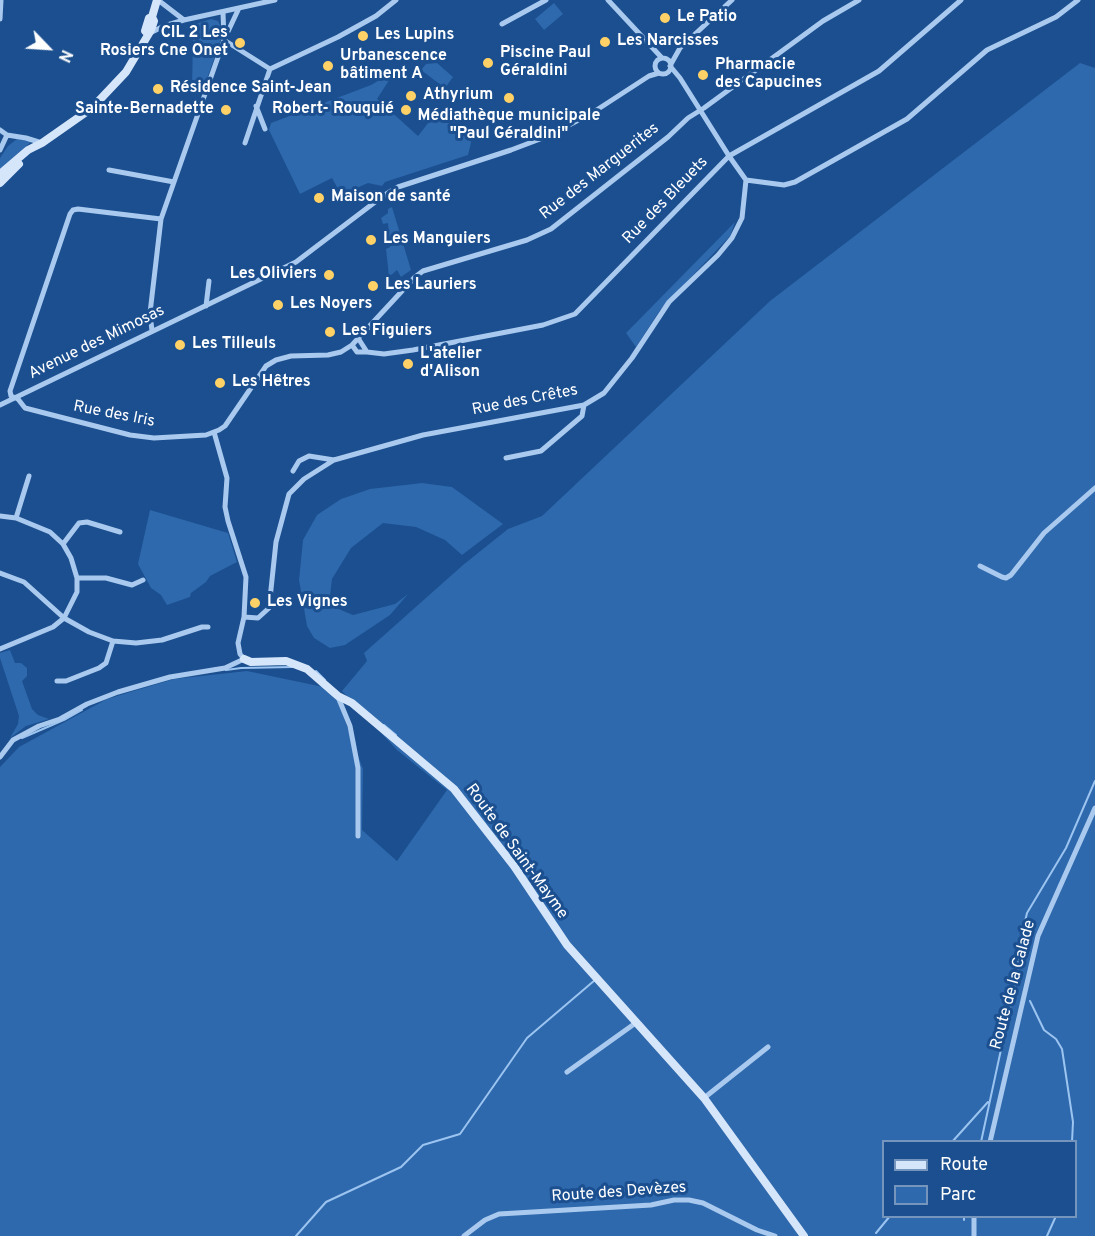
<!DOCTYPE html>
<html>
<head>
<meta charset="utf-8">
<style>
  body { margin:0 }
  #map { position:relative; width:1095px; height:1236px; overflow:hidden; background:#1b4f8f; font-family:Overpass,sans-serif }
  canvas { display:block }
  .legend { position:absolute; left:882px; top:1140px; width:195px; height:78px; box-sizing:border-box; background:#1b4f8f; border:2px solid #7695bc; margin:0; padding:8px 10px; list-style:none; font-size:18px; color:#fff }
  .legend li { display:flex; align-items:center; gap:12px; height:30px }
  .legend b { width:30px; border:2px solid #7695bc }
  .north { position:absolute; left:18px; top:18px; width:60px; height:60px; -webkit-text-stroke:4px #1b4f8f; paint-order:stroke; rotate:115deg; font-size:16px; font-weight:700; line-height:24px; text-align:center; color:#fff }
  .north::after { content:''; display:block; margin:auto; width:21px; height:27px; background:#fff; clip-path:polygon(50% 0,100% 100%,50% 72%,0 100%) }
</style>
</head>
<body>
<div id="map">
<canvas width="1095" height="1236"></canvas>
<ul class="legend">
<li><b style="height:8px;background:#d6e6fa"></b>Route</li>
<li><b style="height:16px;background:#2e69ad"></b>Parc</li>
</ul>
<div class="north">N</div>
</div>
<script>
const g = document.querySelector('canvas').getContext('2d');
g.lineJoin = 'round';
function fillPath(path, color) { g.fillStyle = color; g.fill(path, 'evenodd'); }
const toPath = rows => new Path2D(rows.map(r => 'M' + r).join(''));
function strokePath(path, color, width, dash) { g.strokeStyle = color; g.lineWidth = width; g.lineCap = dash ? 'butt' : 'round'; g.setLineDash(dash || []); g.stroke(path); }
function write(font, color, halo, rows, align = 'center') {
  g.font = font + ' Overpass,sans-serif'; g.lineWidth = 6; g.setLineDash([]); g.textBaseline = 'middle'; g.strokeStyle = halo; g.fillStyle = color; for (const [text, x, y, turn = 0] of rows) {
    g.save(); g.translate(x, y); g.rotate((+turn || 0) * Math.PI / 180); g.textAlign = isNaN(turn) ? turn : align; if (halo) g.strokeText(text, 0, 0); g.fillText(text, 0, 0); g.restore();
  }
}
const green = toPath([
  [554,3,563,14,544,30,535,19],
  [211,19,218,21,221,27,221,39,202,93,192,90,193,36,186,27],
  [437,63,453,77,445,88,421,70,426,64],
  [1080,63,1095,68,1095,1236,0,1236,0,767,19,747,107,699,174,679,247,671,333,689,363,769,362,830,397,861,447,790,397,750,342,691,367,661,364,653,463,565,508,529,542,516,770,301],
  [884,1142,1076,1142,1076,1216,884,1216],
  [395,71,377,99,418,136,439,109,465,129,470,136,471,143,468,155,385,182,382,186,368,183,350,191,337,187,332,178,300,194,269,130,271,123,371,85],
  [17,139,32,141,0,169,0,158,8,146],
  [392,207,411,270,401,277,397,270,389,277,386,249,390,247,388,223,383,224,381,218,388,213,388,209],
  [735,222,730,236,660,310,636,347,626,333],
  [422,483,452,487,503,524,462,555,445,540,416,527,383,523,351,548,332,579,329,605,353,615,395,604,408,594,390,615,345,645,330,648,314,638,307,626,299,580,303,540,317,515,341,499,370,489],
  [150,510,228,533,237,562,210,576,206,582,191,593,190,597,167,605,161,595,151,588,138,564],
  [10,650,15,663,21,663,27,668,27,676,22,681,32,709,38,715,49,719,26,726,10,738,18,724,19,716,0,658,0,653]
]);
const stream = toPath([
  [226,670,241,668,292,667],
  [316,671,325,680],
  [384,725,396,735],
  [22,738,66,719,82,710],
  [1020,977,1018,971,1019,947,1027,913,1066,848,1095,781],
  [1030,1001,1044,1030,1056,1039,1062,1049,1073,1122,1072,1142],
  [952,1142,988,1102],
  [981,1142,1018,971],
  [964,1220,964,1216],
  [876,1233,890,1216],
  [296,1236,326,1202,401,1167,423,1145,460,1134,527,1038,595,980],
  [1047,1236,1056,1216]
]);
const street = toPath([
  [158,0,184,20],
  [608,0,662,58],
  [223,13,224,38],
  [0,19,1,0],
  [502,24,546,0],
  [150,33,164,26,184,20,275,0],
  [224,40,270,69],
  '655 66a8 8 0 1 1 16 0a8 8 0 1 1-16 0Z',
  [671,64,680,48,732,0],
  [670,66,680,78,729,156,746,180],
  [270,69,338,37,376,16,396,0],
  [256,106,265,129],
  [0,130,7,135,0,150],
  [7,135,26,138,42,143],
  [245,143,270,69],
  [109,170,174,182],
  [746,180,784,185,795,182,907,119,987,50,1056,17,1078,0],
  [161,219,78,209,73,210,70,214,10,391,11,396,18,399,25,408,130,435,154,438,206,435,219,430,225,426,266,366,276,360,291,356,328,355,341,352,352,345,415,277,423,271,527,240,551,229,668,137,688,118,704,108,823,21,859,0],
  [206,306,209,281],
  [152,331,150,313,161,219,224,40,239,8],
  [352,345,357,352,367,352,358,338],
  [367,352,384,354,413,350,543,325,575,314,729,156,879,71,961,0],
  [0,405,296,262,383,196,398,187,511,150,548,136,592,113,649,76,659,73],
  [506,458,541,451,582,416,584,405],
  [293,471,299,461,309,456,334,460,423,435,584,405,604,393,632,358,669,302,718,255,732,238,742,218,746,180],
  [0,516,16,518,50,532,63,544,71,558,77,578,77,592,64,618,53,627,0,649],
  [16,518,29,476],
  [63,544,79,523,87,522,120,532],
  [980,566,1002,577,1006,578,1011,575,1044,533,1095,488],
  [0,573,24,582,64,618,89,632,113,641,136,643,162,640,202,627,208,627],
  [77,578,106,578,132,585,143,580],
  [244,617,258,618,269,608,276,542,289,494,304,479,334,460],
  [57,681,66,681,99,668,106,663,113,641],
  [338,697,350,726,358,768,358,836],
  [0,757,13,740,39,726,60,719,87,704,118,692,170,677,225,668,244,659,240,654,238,643,244,617,246,577,228,521,225,507,227,478,214,432],
  [567,1072,637,1022],
  [704,1098,768,1047],
  [990,1142,1038,936,1095,808],
  [464,1236,485,1220,499,1214,651,1205,674,1200,689,1200,703,1203,757,1230,775,1236],
  [974,1236,974,1216]
]);
const secondary = toPath([
  [148,34,145,31,149,18,152,17],
  [0,174,28,150,42,143,92,108,126,72,151,30,154,21,152,17,157,0],
  [0,183,19,164],
  [244,659,251,662,286,661,307,669,338,696,352,703,454,789,514,866,567,945,704,1098,804,1236]
]);
const markers = [
  [665,18,6,"#ffd166"],
  [363,36,6,"#ffd166"],
  [605,42,6,"#ffd166"],
  [240,43,6,"#ffd166"],
  [488,63,6,"#ffd166"],
  [328,66,6,"#ffd166"],
  [703,75,6,"#ffd166"],
  [158,89,6,"#ffd166"],
  [411,96,6,"#ffd166"],
  [509,98,6,"#ffd166"],
  [226,110,6,"#ffd166"],
  [406,110,6,"#ffd166"],
  [319,198,6,"#ffd166"],
  [371,240,6,"#ffd166"],
  [329,275,6,"#ffd166"],
  [373,286,6,"#ffd166"],
  [278,305,6,"#ffd166"],
  [330,332,6,"#ffd166"],
  [180,345,6,"#ffd166"],
  [408,364,6,"#ffd166"],
  [220,383,6,"#ffd166"],
  [255,603,6,"#ffd166"]
];
const poiNames = [
  ["Le Patio",677,18],
  ["CIL 2 Les",228,34,"right"],
  ["Rosiers Cne Onet",228,52,"right"],
  ["Les Lupins",375,36],
  ["Les Narcisses",617,42],
  ["Piscine Paul",500,54],
  ["Géraldini",500,72],
  ["Urbanescence",340,57],
  ["bâtiment A",340,75],
  ["Pharmacie",715,66],
  ["des Capucines",715,84],
  ["Résidence Saint-Jean",170,89],
  ["Athyrium",423,96],
  ["Sainte-Bernadette",214,110,"right"],
  ["Robert- Rouquié",394,110,"right"],
  ["Médiathèque municipale",509,117,"center"],
  ["\"Paul Géraldini\"",509,135,"center"],
  ["Maison de santé",331,198],
  ["Les Manguiers",383,240],
  ["Les Oliviers",317,275,"right"],
  ["Les Lauriers",385,286],
  ["Les Noyers",290,305],
  ["Les Figuiers",342,332],
  ["Les Tilleuls",192,345],
  ["L'atelier",420,355],
  ["d'Alison",420,373],
  ["Les Hêtres",232,383],
  ["Les Vignes",267,603]
];
const streetNames = [
  ["Rue des Marguerites",600,172,-38],
  ["Rue des Bleuets",666,201,-46],
  ["Avenue des Mimosas",97,343,-26],
  ["Rue des Crêtes",525,401,-11],
  ["Rue des Iris",114,415,11],
  ["Route de Saint-Mayme",516,852,54],
  ["Route de la Calade",1014,985,-75],
  ["Route des Devèzes",619,1193,-4]
];
fillPath(green, '#2e69ad');
strokePath(stream, '#9cc4f0', 2);
strokePath(street, '#a9c9ee', 5);
strokePath(secondary, '#d6e6fa', 8);
for (const [x, y, r, color] of markers) { const dot = new Path2D(); dot.arc(x, y, r, 0, 2 * Math.PI); g.fillStyle = color; g.fill(dot); strokePath(dot, '#1b4f8f', 2); }
write('bold 16px', '#fff', '#1b4f8f', poiNames, 'left');
write('16px', '#fff', '#1b4f8f', streetNames);
</script>
</body>
</html>
